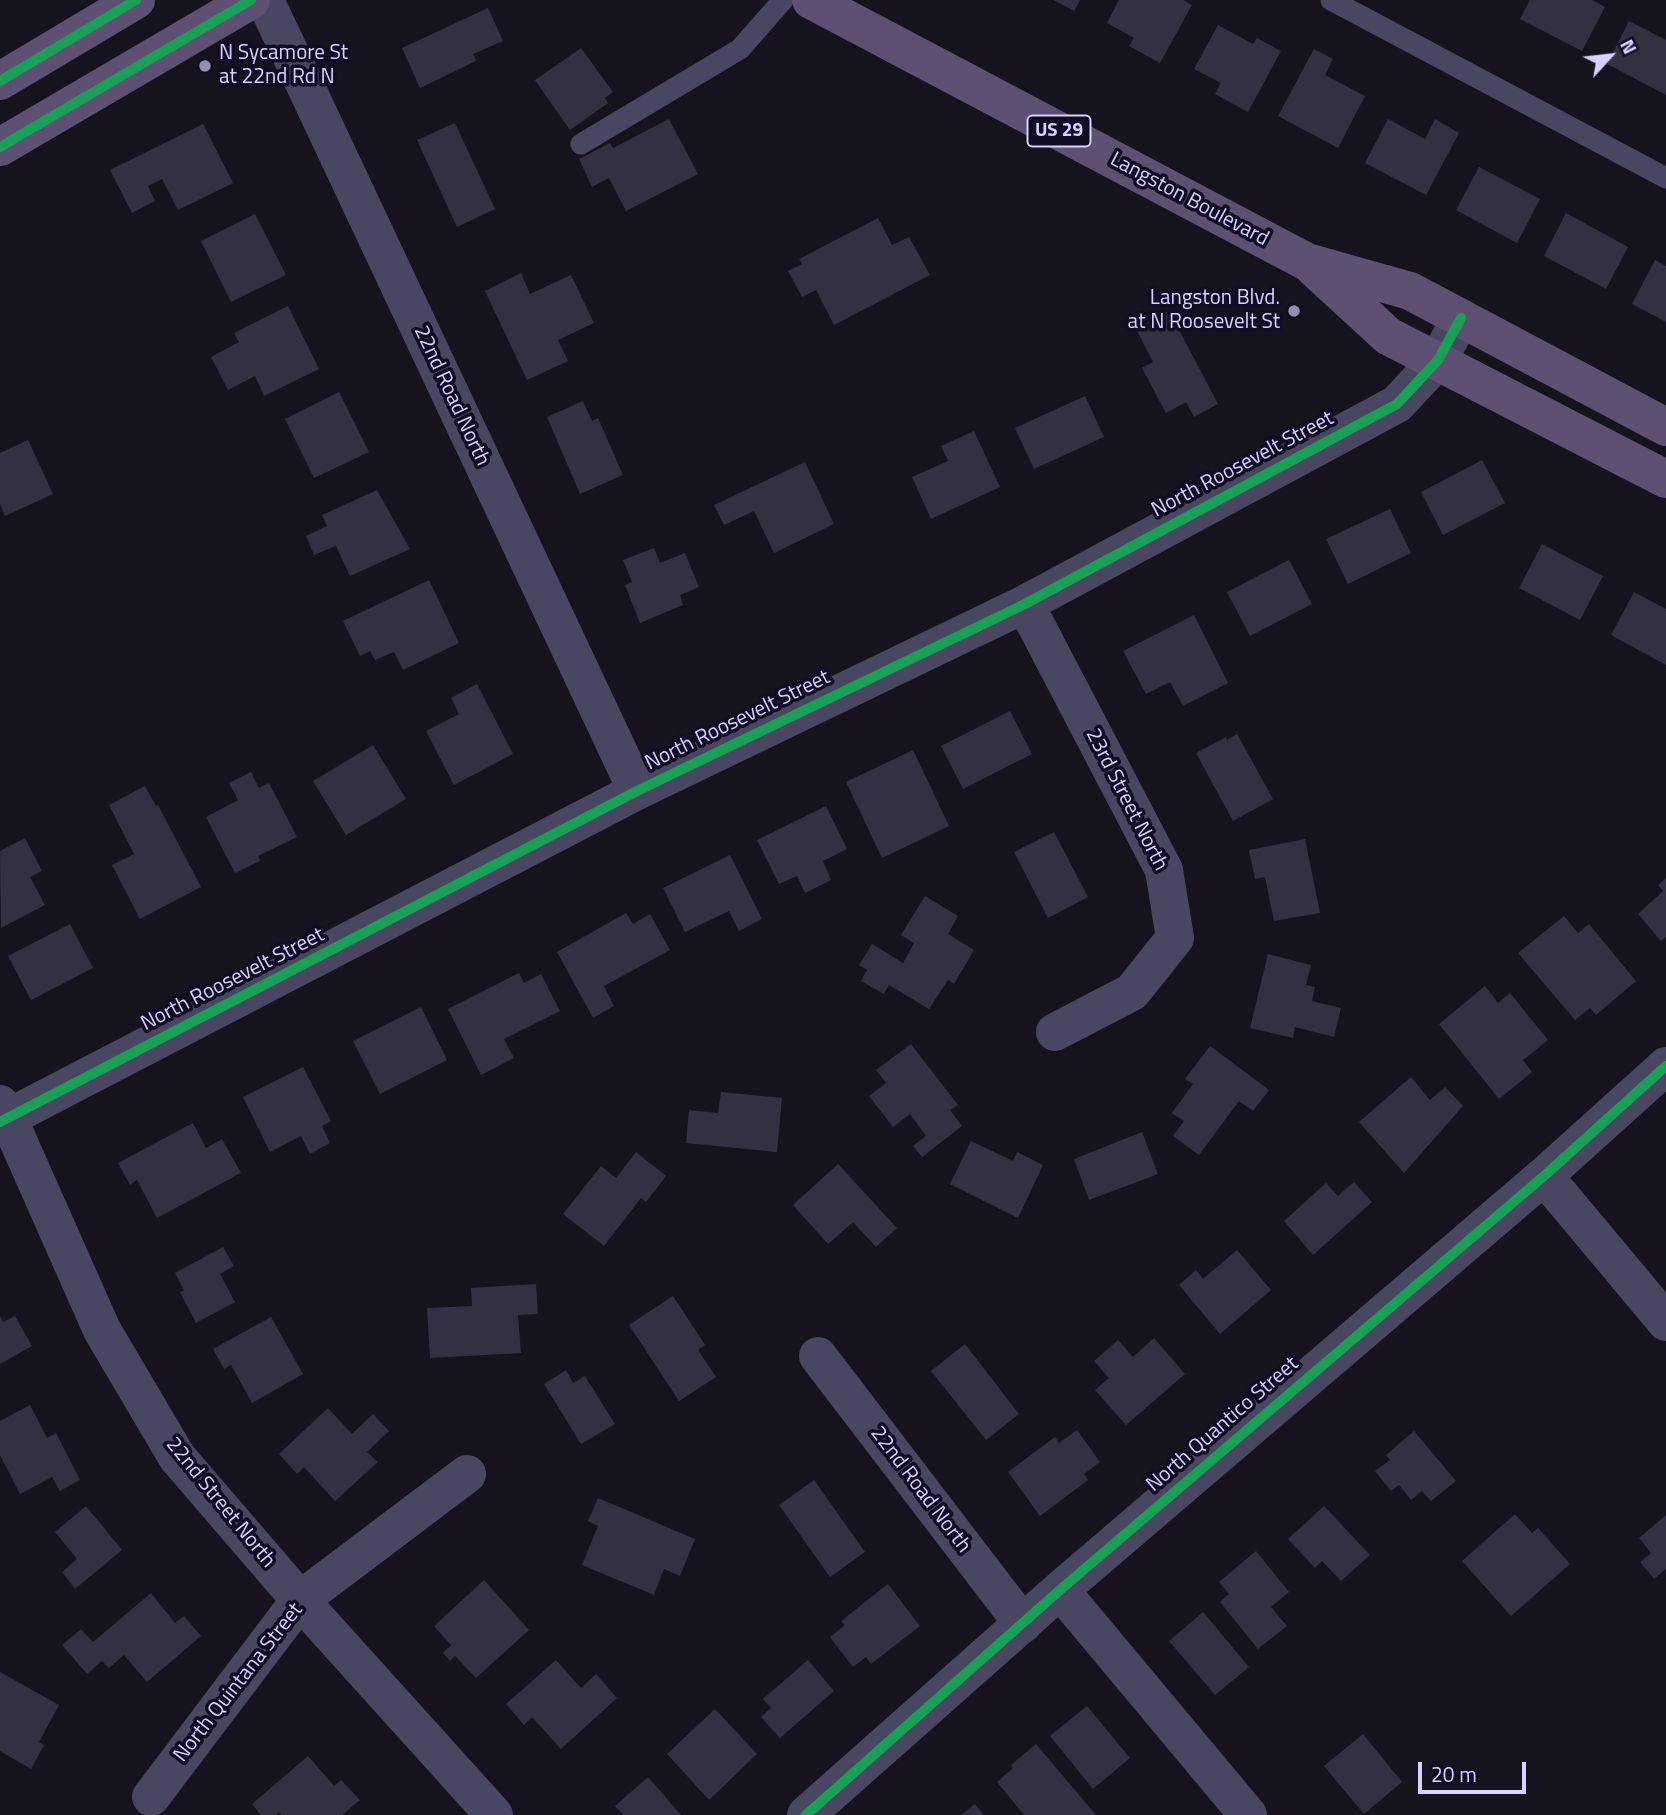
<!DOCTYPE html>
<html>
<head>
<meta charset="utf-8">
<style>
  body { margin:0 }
  #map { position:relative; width:1666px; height:1815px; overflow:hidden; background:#16131f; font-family:"Titillium Web",sans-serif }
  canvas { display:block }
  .north { position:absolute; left:1575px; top:21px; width:70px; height:70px; -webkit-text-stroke:5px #120d25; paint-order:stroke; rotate:63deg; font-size:19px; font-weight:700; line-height:28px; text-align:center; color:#d9d1ff }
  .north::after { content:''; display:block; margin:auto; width:24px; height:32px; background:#d9d1ff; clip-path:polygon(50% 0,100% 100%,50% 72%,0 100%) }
  .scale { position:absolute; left:1418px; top:1762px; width:108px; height:32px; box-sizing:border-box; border:4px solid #d9d1ff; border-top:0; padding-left:9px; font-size:21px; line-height:24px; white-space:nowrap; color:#d9d1ff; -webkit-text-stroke:5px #120d25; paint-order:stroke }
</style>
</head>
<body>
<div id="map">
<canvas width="1666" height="1815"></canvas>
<div class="north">N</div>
<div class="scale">20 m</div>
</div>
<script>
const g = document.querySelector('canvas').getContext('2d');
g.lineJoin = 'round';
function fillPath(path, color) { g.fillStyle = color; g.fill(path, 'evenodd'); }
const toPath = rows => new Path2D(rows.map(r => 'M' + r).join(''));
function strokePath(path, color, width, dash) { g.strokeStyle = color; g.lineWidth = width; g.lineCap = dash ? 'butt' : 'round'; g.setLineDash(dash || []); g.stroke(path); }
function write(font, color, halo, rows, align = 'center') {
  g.font = font + ' "Titillium Web",sans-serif'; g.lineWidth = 7; g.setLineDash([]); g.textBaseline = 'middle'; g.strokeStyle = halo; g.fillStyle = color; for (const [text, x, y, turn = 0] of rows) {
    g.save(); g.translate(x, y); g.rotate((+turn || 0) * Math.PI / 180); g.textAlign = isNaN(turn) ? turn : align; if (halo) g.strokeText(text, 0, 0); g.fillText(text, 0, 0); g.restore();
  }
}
const building = toPath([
  [1054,0,1080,0,1074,11],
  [1119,0,1183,0,1192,5,1160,63,1129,46,1134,38,1107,23],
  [1530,0,1592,0,1605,7,1582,51,1520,19],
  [488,8,503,41,473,54,476,61,420,88,402,48],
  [1629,21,1666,40,1666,95,1607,64],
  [1218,25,1253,44,1257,38,1281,51,1248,112,1215,94,1221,83,1194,69],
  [581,48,613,92,605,98,608,103,570,130,535,80],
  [1314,49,1333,59,1325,75,1365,96,1338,148,1278,116],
  [669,119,698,174,626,211,609,178,592,187,579,159,610,143,613,148],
  [1388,119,1425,139,1435,119,1459,133,1426,195,1365,163],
  [455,123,495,209,457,227,417,140],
  [203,124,233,183,178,210,162,179,148,186,155,201,132,213,110,170],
  [1479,167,1540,199,1517,243,1456,210],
  [1566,213,1628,247,1606,289,1544,256],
  [255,214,286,275,231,302,201,241],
  [878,218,892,245,909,237,930,275,834,325,816,290,802,297,788,271,802,264,799,259],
  [1655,260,1666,266,1666,322,1632,304],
  [521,273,530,294,571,275,594,323,558,340,568,361,527,380,485,291],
  [288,306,319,369,264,396,255,376,228,390,211,357,239,342,234,333],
  [1169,311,1218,404,1194,417,1186,402,1166,413,1142,368,1153,362,1136,329],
  [339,392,369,452,314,478,285,419],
  [1085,396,1104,437,1034,469,1015,428],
  [583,401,592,421,598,418,623,475,580,494,547,417],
  [974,431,1000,487,931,519,912,477,948,461,941,446],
  [28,440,53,494,5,516,0,504,0,453],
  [1482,460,1505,503,1443,535,1421,492],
  [805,462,834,524,774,553,754,511,724,525,714,505],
  [377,490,410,549,350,576,336,546,314,555,306,536,327,526,322,515],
  [1390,509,1411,553,1348,584,1326,539],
  [1542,544,1603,576,1580,620,1519,588],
  [654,548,660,563,685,553,699,587,680,595,683,605,640,623,625,585,632,582,623,560],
  [1289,560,1312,604,1250,636,1227,592],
  [429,580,459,643,403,670,394,652,375,660,370,651,360,656,343,621],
  [1634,592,1666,609,1666,665,1611,635],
  [1194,615,1228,683,1183,706,1170,682,1146,694,1123,651],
  [477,684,513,754,454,785,426,731,459,714,451,698],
  [1010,711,1032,754,963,789,941,746],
  [1237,734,1273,799,1233,821,1196,753,1226,737,1227,740],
  [373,745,406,799,346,835,313,781],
  [913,750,949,826,882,858,846,782],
  [251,772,259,788,269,783,297,837,258,856,260,861,235,873,206,817,238,800,229,783],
  [145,786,156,806,158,805,201,887,140,919,112,865,134,854,109,805],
  [826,806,847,849,823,861,831,880,805,893,797,876,779,884,757,840],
  [1054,832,1088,897,1048,918,1014,852],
  [25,838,42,871,30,877,45,905,1,928,0,851],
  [1305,839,1320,913,1274,921,1265,877,1255,879,1249,850],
  [730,855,762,919,739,931,729,911,685,932,663,888],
  [1666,878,1666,937,1661,941,1638,914,1663,891,1658,885],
  [925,896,958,916,948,934,974,950,954,984,948,980,929,1009,889,985,884,994,861,981,867,970,859,965,872,944,903,963,914,943,901,935],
  [626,913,633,924,650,914,670,950,604,986,614,1006,593,1018,557,952],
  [1564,916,1578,933,1589,924,1636,981,1596,1015,1590,1008,1575,1020,1518,953],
  [70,924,93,968,31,1000,8,956],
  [1268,954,1311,965,1306,985,1315,987,1312,1001,1341,1008,1334,1037,1295,1027,1293,1038,1250,1028],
  [519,973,524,983,541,974,560,1011,504,1039,514,1058,481,1075,448,1009],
  [1485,986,1498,1003,1510,993,1548,1040,1523,1060,1532,1072,1499,1099,1439,1024],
  [421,1007,447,1060,380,1094,353,1041],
  [911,1044,958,1105,950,1110,962,1126,922,1157,913,1146,926,1136,910,1114,893,1127,869,1096,886,1083,876,1070],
  [1210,1046,1269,1090,1253,1111,1239,1101,1199,1155,1173,1136,1184,1121,1172,1113,1193,1084,1185,1079],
  [303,1067,331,1121,322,1126,330,1143,310,1154,301,1136,270,1152,243,1097],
  [1411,1077,1430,1100,1445,1087,1463,1106,1404,1173,1359,1122],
  [721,1092,782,1098,777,1152,686,1143,689,1110,718,1113],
  [193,1123,206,1148,222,1139,241,1173,157,1218,137,1180,130,1185,118,1163],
  [1142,1132,1158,1174,1089,1200,1074,1159],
  [971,1141,1013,1161,1017,1152,1043,1165,1018,1218,950,1184],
  [636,1152,666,1176,646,1202,641,1198,604,1246,563,1214,601,1166,616,1178],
  [838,1164,897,1228,876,1247,853,1222,828,1244,793,1205],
  [1354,1182,1372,1202,1313,1255,1284,1221,1326,1183,1338,1196],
  [223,1247,234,1266,220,1274,235,1302,196,1323,180,1292,184,1290,175,1273],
  [1237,1250,1271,1290,1220,1334,1179,1285,1196,1270,1203,1279],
  [536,1284,538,1314,518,1315,521,1353,430,1358,427,1308,472,1306,471,1288],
  [673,1296,705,1345,698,1350,716,1377,679,1401,629,1325],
  [0,1316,3,1322,15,1316,32,1346,0,1364],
  [271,1317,303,1374,252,1403,231,1365,224,1369,213,1349],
  [1154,1338,1185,1374,1126,1425,1095,1390,1109,1378,1094,1361,1118,1340,1133,1357],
  [965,1344,1019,1414,986,1440,931,1371],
  [566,1370,573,1383,585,1376,615,1424,581,1444,544,1384],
  [30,1405,47,1438,56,1433,80,1480,60,1491,52,1477,20,1494,0,1455,0,1421],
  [328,1408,352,1434,373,1414,389,1431,367,1452,378,1462,335,1501,304,1467,297,1474,279,1454],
  [1077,1430,1100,1462,1084,1474,1088,1480,1040,1516,1008,1472,1055,1437,1059,1443],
  [1414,1431,1456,1481,1431,1501,1422,1491,1411,1500,1399,1485,1391,1491,1375,1471,1390,1460,1386,1455],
  [814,1480,865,1552,830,1577,779,1505],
  [598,1498,695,1539,680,1576,664,1569,654,1595,582,1565,598,1526,588,1521],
  [86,1506,122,1550,75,1589,62,1572,77,1559,55,1532],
  [1324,1506,1370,1555,1341,1581,1322,1561,1315,1568,1288,1539],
  [1515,1514,1532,1533,1538,1528,1570,1564,1511,1616,1462,1561],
  [1666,1515,1666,1569,1654,1579,1640,1562,1651,1553,1639,1538],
  [1256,1551,1289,1592,1271,1607,1287,1626,1258,1649,1220,1602,1229,1594,1219,1582],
  [484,1580,529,1630,476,1678,455,1656,450,1661,443,1653,451,1645,434,1626],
  [888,1584,920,1626,871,1664,866,1657,853,1667,830,1637,845,1625,841,1621],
  [151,1593,175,1623,184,1616,201,1636,147,1682,124,1655,109,1668,102,1661,87,1674,62,1645,81,1629,93,1642],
  [1203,1612,1249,1667,1215,1695,1169,1641],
  [556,1660,581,1688,596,1674,617,1698,561,1749,532,1717,524,1725,506,1704],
  [808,1660,834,1691,780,1738,761,1717,771,1708,763,1699],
  [0,1672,59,1705,39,1742,44,1745,31,1769,0,1751],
  [1087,1706,1130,1758,1093,1789,1050,1736],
  [715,1709,757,1754,709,1800,667,1754],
  [1363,1734,1402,1782,1364,1814,1324,1766],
  [1036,1744,1096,1815,1024,1815,997,1782,1013,1768,1011,1765],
  [308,1756,334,1786,341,1780,360,1800,342,1815,282,1815,279,1812,276,1815,261,1815,252,1804],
  [648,1777,681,1815,623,1815,615,1806],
  [975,1804,984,1815,961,1815]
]);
const lane = toPath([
  [1331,0,1666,178],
  [581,144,740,49,783,0]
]);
const street = toPath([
  [265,0,637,791],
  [1025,604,1164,870,1175,938,1132,992,1055,1032],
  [0,1104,8,1118,102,1330,177,1457,300,1600,494,1815],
  [0,1122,637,791,1025,604,1397,404,1438,360,1461,318],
  [1544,1176,1666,1322],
  [818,1356,1023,1624],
  [1060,1590,1248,1815],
  [151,1797,300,1600,467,1474],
  [806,1815,1060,1590,1544,1176,1666,1066]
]);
const primary = toPath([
  [811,0,1307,262,1410,291,1666,427],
  [0,81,136,0],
  [0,147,251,0],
  [1314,268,1388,336,1666,479]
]);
const cycleway = toPath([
  [0,81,136,0],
  [0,147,251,0],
  [0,1122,637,791,1025,604,1397,404,1438,360,1461,318],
  [806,1815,1060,1590,1544,1176,1666,1066]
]);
const markers = [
  [205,66,7,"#958eb1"],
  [1294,311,7,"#958eb1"]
];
const shields = [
  [1059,131,63]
];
const shieldNames = [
  ["US 29",1059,131]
];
const poiNames = [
  ["N Sycamore St",219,54],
  ["at 22nd Rd N",219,78],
  ["Langston Blvd.",1280,299,"right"],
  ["at N Roosevelt St",1280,323,"right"]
];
const streetNames = [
  ["Langston Boulevard",1189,200,28],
  ["22nd Road North",451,396,65],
  ["North Roosevelt Street",1243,465,-28],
  ["North Roosevelt Street",738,721,-26],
  ["23rd Street North",1126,800,63],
  ["North Roosevelt Street",233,980,-27],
  ["North Quantico Street",1223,1425,-41],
  ["22nd Road North",920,1490,53],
  ["22nd Street North",220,1503,51],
  ["North Quintana Street",239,1683,-52]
];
fillPath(building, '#343041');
strokePath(lane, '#494661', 21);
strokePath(street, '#494661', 38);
strokePath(primary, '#5e5072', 38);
strokePath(cycleway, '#1a9f57', 10);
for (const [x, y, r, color] of markers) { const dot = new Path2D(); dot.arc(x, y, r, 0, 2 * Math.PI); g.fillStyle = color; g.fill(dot); strokePath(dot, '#120d25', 2.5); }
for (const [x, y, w] of shields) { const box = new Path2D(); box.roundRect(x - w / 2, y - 15.5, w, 31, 5); g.fillStyle = '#120d25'; g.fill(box); strokePath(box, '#d9d1ff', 2); }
write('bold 19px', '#d9d1ff', null, shieldNames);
write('21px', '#d9d1ff', '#120d25', poiNames, 'left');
write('21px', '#d9d1ff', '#120d25', streetNames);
</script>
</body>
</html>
